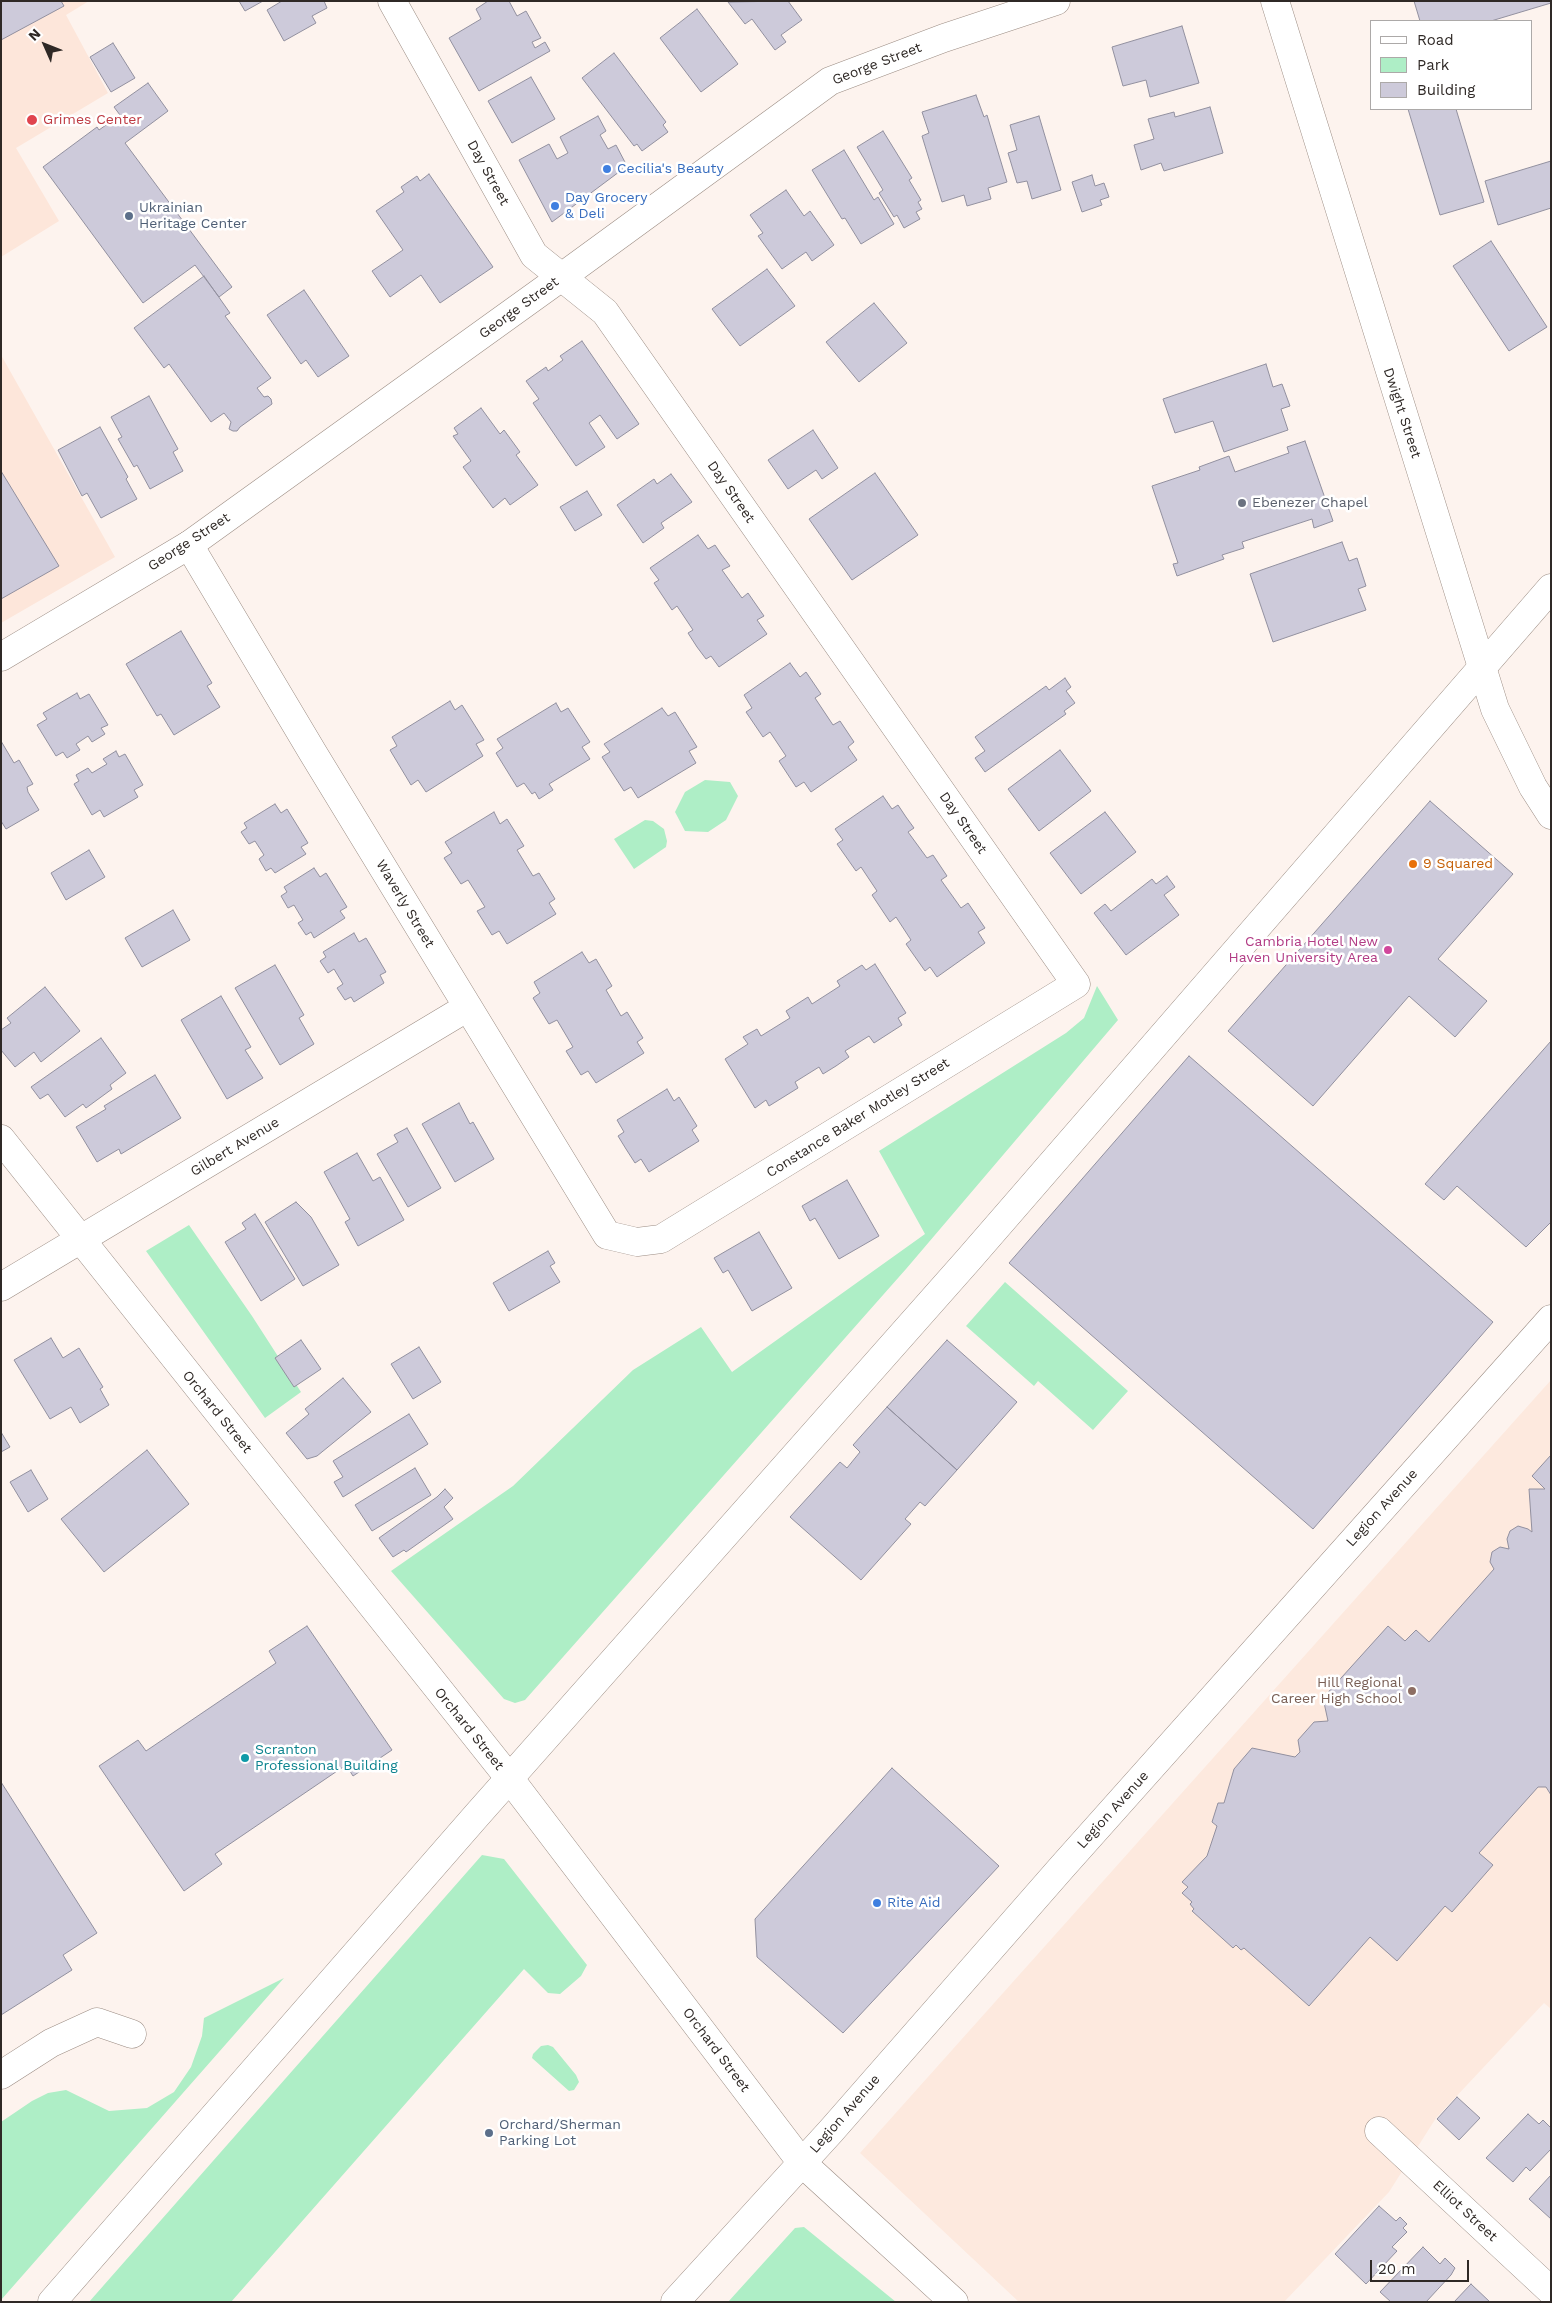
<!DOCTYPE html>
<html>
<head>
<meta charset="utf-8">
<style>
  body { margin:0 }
  #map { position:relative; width:1552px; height:2303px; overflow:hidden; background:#fdf3ee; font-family:"Work Sans",sans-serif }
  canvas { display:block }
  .frame { position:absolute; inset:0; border:2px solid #2f2926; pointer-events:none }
  .legend { position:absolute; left:1370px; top:20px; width:162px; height:90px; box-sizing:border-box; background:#fff; border:1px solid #aca9a8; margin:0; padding:6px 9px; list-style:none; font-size:15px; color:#2f2926 }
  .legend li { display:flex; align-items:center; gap:10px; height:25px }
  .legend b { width:25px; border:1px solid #aca9a8 }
  .north { position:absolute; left:20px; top:20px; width:50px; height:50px; -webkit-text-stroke:4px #fff; paint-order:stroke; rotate:314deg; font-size:14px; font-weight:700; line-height:20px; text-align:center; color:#2f2926 }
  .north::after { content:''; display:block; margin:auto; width:18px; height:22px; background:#2f2926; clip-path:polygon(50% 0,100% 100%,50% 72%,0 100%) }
  .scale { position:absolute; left:1370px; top:2260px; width:99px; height:22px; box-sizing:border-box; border:2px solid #2f2926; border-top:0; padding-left:6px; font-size:15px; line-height:18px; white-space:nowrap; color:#2f2926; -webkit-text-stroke:4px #fff; paint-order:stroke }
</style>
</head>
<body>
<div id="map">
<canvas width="1552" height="2303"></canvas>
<div class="frame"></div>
<ul class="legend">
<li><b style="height:6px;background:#fff"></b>Road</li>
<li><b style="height:14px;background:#aeeec6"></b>Park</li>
<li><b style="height:14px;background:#cdcada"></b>Building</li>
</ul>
<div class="north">N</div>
<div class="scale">20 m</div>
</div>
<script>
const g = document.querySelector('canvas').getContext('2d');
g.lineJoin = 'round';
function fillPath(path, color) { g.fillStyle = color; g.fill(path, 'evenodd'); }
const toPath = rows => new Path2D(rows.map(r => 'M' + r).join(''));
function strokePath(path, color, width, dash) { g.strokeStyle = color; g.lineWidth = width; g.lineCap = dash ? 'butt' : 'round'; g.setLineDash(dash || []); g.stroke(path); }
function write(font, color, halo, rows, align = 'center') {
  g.font = font + ' "Work Sans",sans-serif'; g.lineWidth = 5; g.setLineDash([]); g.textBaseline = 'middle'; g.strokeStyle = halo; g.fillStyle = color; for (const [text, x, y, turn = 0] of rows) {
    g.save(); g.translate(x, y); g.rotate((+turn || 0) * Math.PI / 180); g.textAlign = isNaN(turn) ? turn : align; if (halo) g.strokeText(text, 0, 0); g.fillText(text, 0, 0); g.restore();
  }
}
const built = toPath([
  [1551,1380,1551,2009,1544,2003,1436,2118,1389,2192,1284,2302,1019,2302,860,2153]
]);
const medical = toPath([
  [1,1,89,1,66,15,108,93,16,148,59,221,1,257],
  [1,355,115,557,1,623]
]);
const green = toPath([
  [705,780,730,782,738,796,726,820,708,832,685,831,675,812,685,792],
  [645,820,653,821,664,829,667,841,666,847,634,869,614,839],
  [1097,986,1118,1020,906,1269,525,1700,515,1703,504,1699,391,1571,513,1486,633,1370,701,1327,732,1372,925,1234,879,1151,1066,1033,1084,1018],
  [189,1225,252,1316,301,1392,265,1418,146,1251],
  [1005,1282,1128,1391,1093,1430,1038,1381,1034,1386,966,1326],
  [482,1855,504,1859,587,1965,581,1976,560,1994,548,1993,524,1969,231,2302,89,2302],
  [284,1978,1,2300,1,2122,32,2101,48,2093,66,2090,109,2111,147,2108,174,2092,191,2067,202,2036,204,2018],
  [548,2045,553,2047,576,2075,579,2082,574,2090,569,2091,532,2058,533,2054,541,2046],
  [804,2227,896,2302,728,2302,795,2228]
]);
const building = toPath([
  [1,1,61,1,64,6,1,40,1,1],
  [239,1,263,1,245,11,239,1],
  [282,1,324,1,327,8,312,16,316,23,284,41,267,10,282,1],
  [488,1,509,1,517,16,526,11,541,38,532,42,535,48,545,42,550,51,479,91,449,38,481,19,476,9,488,1],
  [788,1,802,20,781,35,786,42,775,50,752,19,745,24,728,2,788,1],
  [1414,1,1551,1,1551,3,1491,21,1420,21,1414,1],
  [697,9,738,64,701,92,660,38,697,9],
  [1182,26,1199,83,1150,97,1146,80,1123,86,1112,47,1182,26],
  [113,43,135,78,111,92,90,57,113,43],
  [614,53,666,122,663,125,668,132,642,151,637,144,634,146,582,78,614,53],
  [531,77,555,119,512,143,488,101,531,77],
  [148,83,168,111,125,143,232,287,219,297,195,265,143,303,43,167,97,127,99,130,120,115,114,107,148,83],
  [976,95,984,117,987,115,1007,182,988,188,991,199,967,206,964,195,942,202,922,136,929,133,922,112,976,95],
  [1210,107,1223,153,1164,171,1161,163,1141,170,1134,145,1154,139,1148,119,1174,112,1175,117,1210,107],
  [1408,109,1456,109,1484,202,1440,215,1408,109],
  [598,116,606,131,600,135,608,149,616,145,627,166,552,222,519,160,549,144,557,159,568,153,560,137,598,116],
  [1039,116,1061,190,1032,199,1027,181,1017,183,1008,153,1017,150,1010,125,1039,116],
  [883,131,912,178,909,180,921,200,918,202,922,209,916,212,920,219,904,228,897,215,894,217,879,193,883,190,857,147,883,131],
  [844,150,874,200,878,197,894,224,861,244,845,218,842,219,812,170,844,150],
  [1551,161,1551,208,1498,225,1485,181,1551,161],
  [429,174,493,267,440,303,421,275,390,297,372,271,403,250,376,211,404,192,401,187,417,176,420,181,429,174],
  [1092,175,1095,186,1104,183,1109,197,1100,200,1102,205,1082,212,1072,182,1092,175],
  [786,190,804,216,810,211,834,245,812,261,806,252,782,269,758,236,763,233,750,215,786,190],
  [1491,241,1547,327,1509,351,1453,266,1491,241],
  [767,269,795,306,740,346,712,309,767,269],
  [204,276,230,313,225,316,271,378,257,388,264,397,268,396,271,399,272,404,240,427,237,431,233,431,229,429,231,422,224,413,211,422,169,364,164,368,134,328,204,276],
  [304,290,349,356,318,377,306,360,301,364,267,315,304,290],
  [874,303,907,343,859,382,826,342,874,303],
  [582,341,639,424,617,439,600,415,589,423,605,447,576,466,533,403,539,399,526,381,546,367,548,371,563,360,560,356,582,341],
  [1266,364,1273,387,1282,384,1290,406,1281,409,1288,430,1224,452,1213,421,1175,433,1163,399,1266,364],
  [149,396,178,449,173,452,183,471,150,489,137,465,134,467,118,439,122,437,111,417,149,396],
  [481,408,500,434,504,430,520,452,516,455,538,485,510,505,505,498,493,508,463,467,471,461,453,436,458,434,454,428,481,408],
  [100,427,128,477,126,479,137,499,101,518,87,493,82,496,58,450,100,427],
  [813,430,838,468,822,479,816,470,788,489,768,460,813,430],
  [1305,441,1333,521,1314,528,1312,519,1242,542,1244,548,1222,555,1224,559,1177,576,1173,564,1178,563,1152,486,1200,470,1199,467,1229,456,1235,472,1289,453,1287,447,1305,441],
  [1,471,59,566,1,599,1,471],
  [875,473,918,535,852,580,809,519,875,473],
  [671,474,692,502,661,523,664,528,643,543,617,505,654,479,657,484,671,474],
  [587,491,602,515,575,531,560,507,587,491],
  [698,535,708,549,715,545,721,554,730,566,722,570,742,598,748,593,757,606,764,616,757,620,767,634,719,667,711,656,706,659,697,647,688,633,693,630,677,606,672,610,654,583,659,580,650,568,698,535],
  [1342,542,1349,561,1357,558,1366,586,1358,589,1366,610,1273,642,1250,574,1342,542],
  [181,631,212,683,207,686,220,707,174,735,161,714,157,716,126,664,181,631],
  [790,663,800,677,806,672,821,694,815,698,833,725,840,721,854,742,848,747,857,760,811,792,804,782,796,787,779,761,786,756,770,732,763,737,746,712,752,708,744,695,790,663],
  [1065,678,1071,687,1066,691,1075,703,1064,711,1066,714,985,772,975,758,985,751,975,737,1046,686,1049,690,1065,678],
  [77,693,80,699,89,694,108,725,101,728,105,734,92,742,88,736,76,744,80,750,67,758,63,752,56,756,37,725,47,719,43,713,77,693],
  [450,701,455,710,462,705,484,740,476,744,483,756,426,792,418,780,411,785,390,750,397,746,392,737,450,701],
  [556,703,561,712,568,708,590,742,582,747,590,759,549,784,553,790,539,799,535,792,532,794,524,783,517,787,496,753,503,748,497,739,556,703],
  [662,708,668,716,675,712,697,747,689,751,696,763,638,798,631,787,624,791,602,757,610,752,604,744,662,708],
  [1,741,14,763,19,760,33,784,27,787,28,792,39,810,6,829,1,821,1,741],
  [1060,750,1091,791,1039,831,1008,789,1060,750],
  [116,751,119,757,125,754,143,785,134,790,138,797,104,817,100,810,92,815,74,784,79,781,76,775,88,768,92,773,107,764,103,759,116,751],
  [883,796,892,809,898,805,906,817,914,828,908,832,927,858,933,855,947,876,941,880,961,908,968,903,985,928,978,932,985,943,937,977,930,967,925,971,906,944,911,940,896,917,890,922,872,895,877,891,861,867,856,871,837,844,843,840,835,829,883,796],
  [1430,801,1513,874,1438,959,1487,1001,1455,1037,1409,996,1313,1106,1228,1031,1430,801],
  [275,804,281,813,287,809,308,843,301,847,306,854,275,873,271,868,266,871,259,859,264,855,255,841,249,844,241,832,247,828,244,823,275,804],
  [494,812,500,824,507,819,524,846,517,850,533,876,539,873,555,899,549,903,556,914,507,944,499,931,492,935,477,911,485,907,468,880,461,884,444,858,452,853,445,842,494,812],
  [1105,812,1136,852,1081,894,1050,853,1105,812],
  [89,850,105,877,66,900,51,873,89,850],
  [314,868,320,877,326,873,347,907,340,911,345,918,314,938,311,932,306,935,298,923,303,920,294,905,288,908,281,896,287,892,284,887,314,868],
  [1167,876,1175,887,1164,895,1179,915,1126,955,1094,913,1105,904,1111,911,1152,879,1156,884,1167,876],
  [173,910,190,940,142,967,125,938,173,910],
  [354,933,359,942,366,938,386,972,380,975,384,983,354,1002,351,997,345,1000,337,988,343,984,334,969,328,973,320,961,326,957,323,952,354,933],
  [582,952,589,963,596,959,612,986,606,990,621,1016,627,1012,643,1038,637,1042,644,1053,596,1083,588,1071,581,1075,566,1051,573,1047,557,1020,549,1024,533,998,540,993,534,982,582,952],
  [875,964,906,1013,898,1018,902,1025,874,1043,869,1036,845,1051,849,1057,836,1066,823,1074,819,1067,795,1082,798,1088,769,1106,766,1100,755,1108,725,1059,748,1044,743,1037,757,1029,761,1036,790,1018,786,1011,808,997,812,1004,840,986,837,981,862,965,866,970,875,964],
  [275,965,304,1015,299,1018,314,1044,280,1065,235,988,275,965],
  [45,987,80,1031,41,1062,34,1052,15,1067,1,1050,1,1030,11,1023,7,1018,45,987],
  [221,996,251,1047,245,1050,263,1078,227,1099,181,1020,221,996],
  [101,1038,126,1073,110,1085,112,1089,86,1108,83,1104,65,1117,48,1094,40,1099,31,1087,101,1038],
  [1551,1041,1551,1222,1526,1247,1457,1186,1444,1200,1425,1184,1551,1041],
  [1189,1056,1493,1322,1313,1529,1009,1263,1189,1056],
  [155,1075,181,1118,121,1154,119,1149,97,1162,76,1127,106,1109,104,1106,155,1075],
  [667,1089,674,1101,679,1097,697,1126,692,1130,699,1141,649,1172,641,1159,635,1163,626,1149,618,1136,624,1132,617,1120,667,1089],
  [459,1103,470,1124,473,1122,494,1159,455,1182,422,1124,459,1103],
  [407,1128,441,1188,408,1207,377,1154,398,1142,394,1135,407,1128],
  [357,1153,373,1181,380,1177,404,1220,358,1246,345,1222,350,1219,324,1172,357,1153],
  [847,1180,879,1236,839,1259,815,1218,810,1221,802,1206,847,1180],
  [296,1202,311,1217,339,1265,303,1286,265,1222,296,1202],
  [255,1214,295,1279,261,1301,225,1242,246,1229,242,1223,255,1214],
  [759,1232,792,1288,752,1311,728,1270,723,1273,714,1258,759,1232],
  [548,1251,555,1263,550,1266,560,1282,509,1311,493,1283,548,1251],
  [51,1338,63,1358,79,1348,103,1387,100,1389,109,1405,80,1423,71,1407,50,1419,14,1360,51,1338],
  [301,1340,321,1369,294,1387,275,1358,301,1340],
  [947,1340,1017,1402,957,1470,887,1407,947,1340],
  [419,1347,441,1382,413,1399,391,1364,419,1347],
  [343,1378,371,1412,317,1456,307,1459,286,1433,309,1414,305,1409,343,1378],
  [887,1407,957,1470,925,1506,920,1502,905,1519,911,1524,861,1580,790,1517,840,1462,847,1468,860,1452,853,1445,887,1407],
  [409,1414,428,1444,343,1497,334,1482,343,1477,333,1461,409,1414],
  [1,1432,10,1447,1,1452,1,1432],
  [147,1450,189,1504,104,1572,61,1519,147,1450],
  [1551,1455,1551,1795,1546,1787,1538,1787,1479,1853,1493,1865,1452,1912,1445,1906,1397,1961,1370,1937,1309,2006,1244,1948,1241,1950,1236,1945,1233,1948,1192,1911,1194,1909,1190,1904,1192,1902,1182,1893,1188,1887,1182,1882,1207,1856,1217,1826,1212,1822,1218,1803,1224,1803,1234,1769,1252,1748,1295,1757,1300,1752,1298,1740,1314,1722,1328,1721,1323,1698,1388,1626,1405,1641,1416,1630,1429,1642,1494,1569,1490,1562,1492,1552,1500,1547,1509,1549,1507,1539,1510,1531,1518,1526,1528,1529,1532,1532,1529,1489,1545,1489,1532,1476,1551,1455],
  [415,1468,431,1495,372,1531,355,1505,415,1468],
  [31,1470,48,1499,28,1512,10,1482,31,1470],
  [445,1489,453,1498,444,1507,453,1519,406,1552,404,1550,393,1557,379,1538,437,1497,445,1489],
  [307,1626,392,1750,353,1776,346,1765,215,1854,222,1864,184,1891,99,1766,138,1740,146,1751,276,1663,269,1651,307,1626],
  [892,1768,999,1866,843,2033,757,1957,755,1919,892,1768],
  [1,1782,97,1933,63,1955,72,1970,1,2015,1,1782],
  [1457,2097,1480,2118,1459,2140,1437,2119,1457,2097],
  [1528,2114,1539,2124,1543,2120,1551,2128,1551,2149,1530,2171,1526,2167,1513,2182,1486,2158,1528,2114],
  [1551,2175,1551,2219,1529,2199,1551,2175],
  [1379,2206,1396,2221,1400,2217,1407,2224,1403,2228,1407,2232,1392,2247,1397,2251,1366,2284,1335,2254,1379,2206],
  [1423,2247,1440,2264,1445,2258,1455,2268,1451,2275,1426,2302,1391,2302,1380,2292,1423,2247],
  [1471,2284,1490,2302,1454,2302,1471,2284]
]);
const minor = toPath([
  [189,545,313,753,607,1235,637,1242,661,1239,1076,984,605,312,534,255,392,1],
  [1,1287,468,1007],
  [1,2075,51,2043,97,2022,132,2034],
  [1379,2131,1551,2291]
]);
const secondary = toPath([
  [1275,1,1495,709,1533,787,1551,815],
  [1,657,189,545,563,276,830,81,944,38,1056,1],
  [1,1139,510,1779,802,2163,954,2302]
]);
const trunk = toPath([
  [52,2302,477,1815,969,1259,1551,588],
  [675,2302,831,2131,1063,1866,1551,1319]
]);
const markers = [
  [32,120,6,"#e0444e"],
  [607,169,5,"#3f7fe0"],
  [555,206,5,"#3f7fe0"],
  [129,216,5,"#5c6f8a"],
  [1242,503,5,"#6b7280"],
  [1413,864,5,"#e8710a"],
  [1388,950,5,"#d1479c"],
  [1412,1691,5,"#8d6e63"],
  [245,1758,5,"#0f9aa8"],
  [877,1903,5,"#3f7fe0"],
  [489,2133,5,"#5c6f8a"]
];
const streetNames = [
  ["George Street",877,64,-21],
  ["Day Street",488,173,61],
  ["George Street",519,308,-36],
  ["Dwight Street",1402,413,72],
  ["Day Street",731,492,55],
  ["George Street",189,542,-33],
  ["Day Street",963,823,55],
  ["Waverly Street",405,904,59],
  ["Constance Baker Motley Street",858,1118,-32],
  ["Gilbert Avenue",235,1147,-31],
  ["Orchard Street",217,1412,51],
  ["Legion Avenue",1382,1508,-48],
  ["Orchard Street",469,1729,51],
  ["Legion Avenue",1113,1810,-48],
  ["Orchard Street",716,2050,53],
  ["Legion Avenue",845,2114,-49],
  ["Elliot Street",1465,2211,43]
];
const healthNames = [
  ["Grimes Center",43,120]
];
const shopNames = [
  ["Cecilia's Beauty",617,169],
  ["Day Grocery",565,198],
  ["& Deli",565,214],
  ["Rite Aid",887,1903]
];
const serviceNames = [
  ["Ukrainian",139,208],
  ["Heritage Center",139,224],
  ["Orchard/Sherman",499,2125],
  ["Parking Lot",499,2141]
];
const worshipNames = [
  ["Ebenezer Chapel",1252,503]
];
const foodNames = [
  ["9 Squared",1423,864]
];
const hotelNames = [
  ["Cambria Hotel New",1378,942],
  ["Haven University Area",1378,958]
];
const educationNames = [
  ["Hill Regional",1402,1683],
  ["Career High School",1402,1699]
];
const cultureNames = [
  ["Scranton",255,1750],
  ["Professional Building",255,1766]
];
fillPath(built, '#fde9de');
fillPath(medical, '#fde6da');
fillPath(green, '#aeeec6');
fillPath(building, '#cdcada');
strokePath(building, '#92909f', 1);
strokePath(minor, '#9b8c83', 29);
strokePath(secondary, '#9b8c83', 29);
strokePath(trunk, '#9b8c83', 29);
strokePath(minor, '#fff', 28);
strokePath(secondary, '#fff', 28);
strokePath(trunk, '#fff', 28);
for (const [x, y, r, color] of markers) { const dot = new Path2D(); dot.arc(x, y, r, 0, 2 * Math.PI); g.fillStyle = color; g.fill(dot); strokePath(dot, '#fff', 2); }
write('14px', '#2f2926', '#fff', streetNames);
write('14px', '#be3a42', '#fff', healthNames, 'left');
write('14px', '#366cbe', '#fff', shopNames, 'left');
write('14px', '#4e5e75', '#fff', serviceNames, 'left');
write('14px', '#5b616d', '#fff', worshipNames, 'left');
write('14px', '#c56008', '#fff', foodNames, 'left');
write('14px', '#b23c85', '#fff', hotelNames, 'right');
write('14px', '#785e54', '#fff', educationNames, 'right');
write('14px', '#0d838f', '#fff', cultureNames, 'left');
</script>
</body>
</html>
